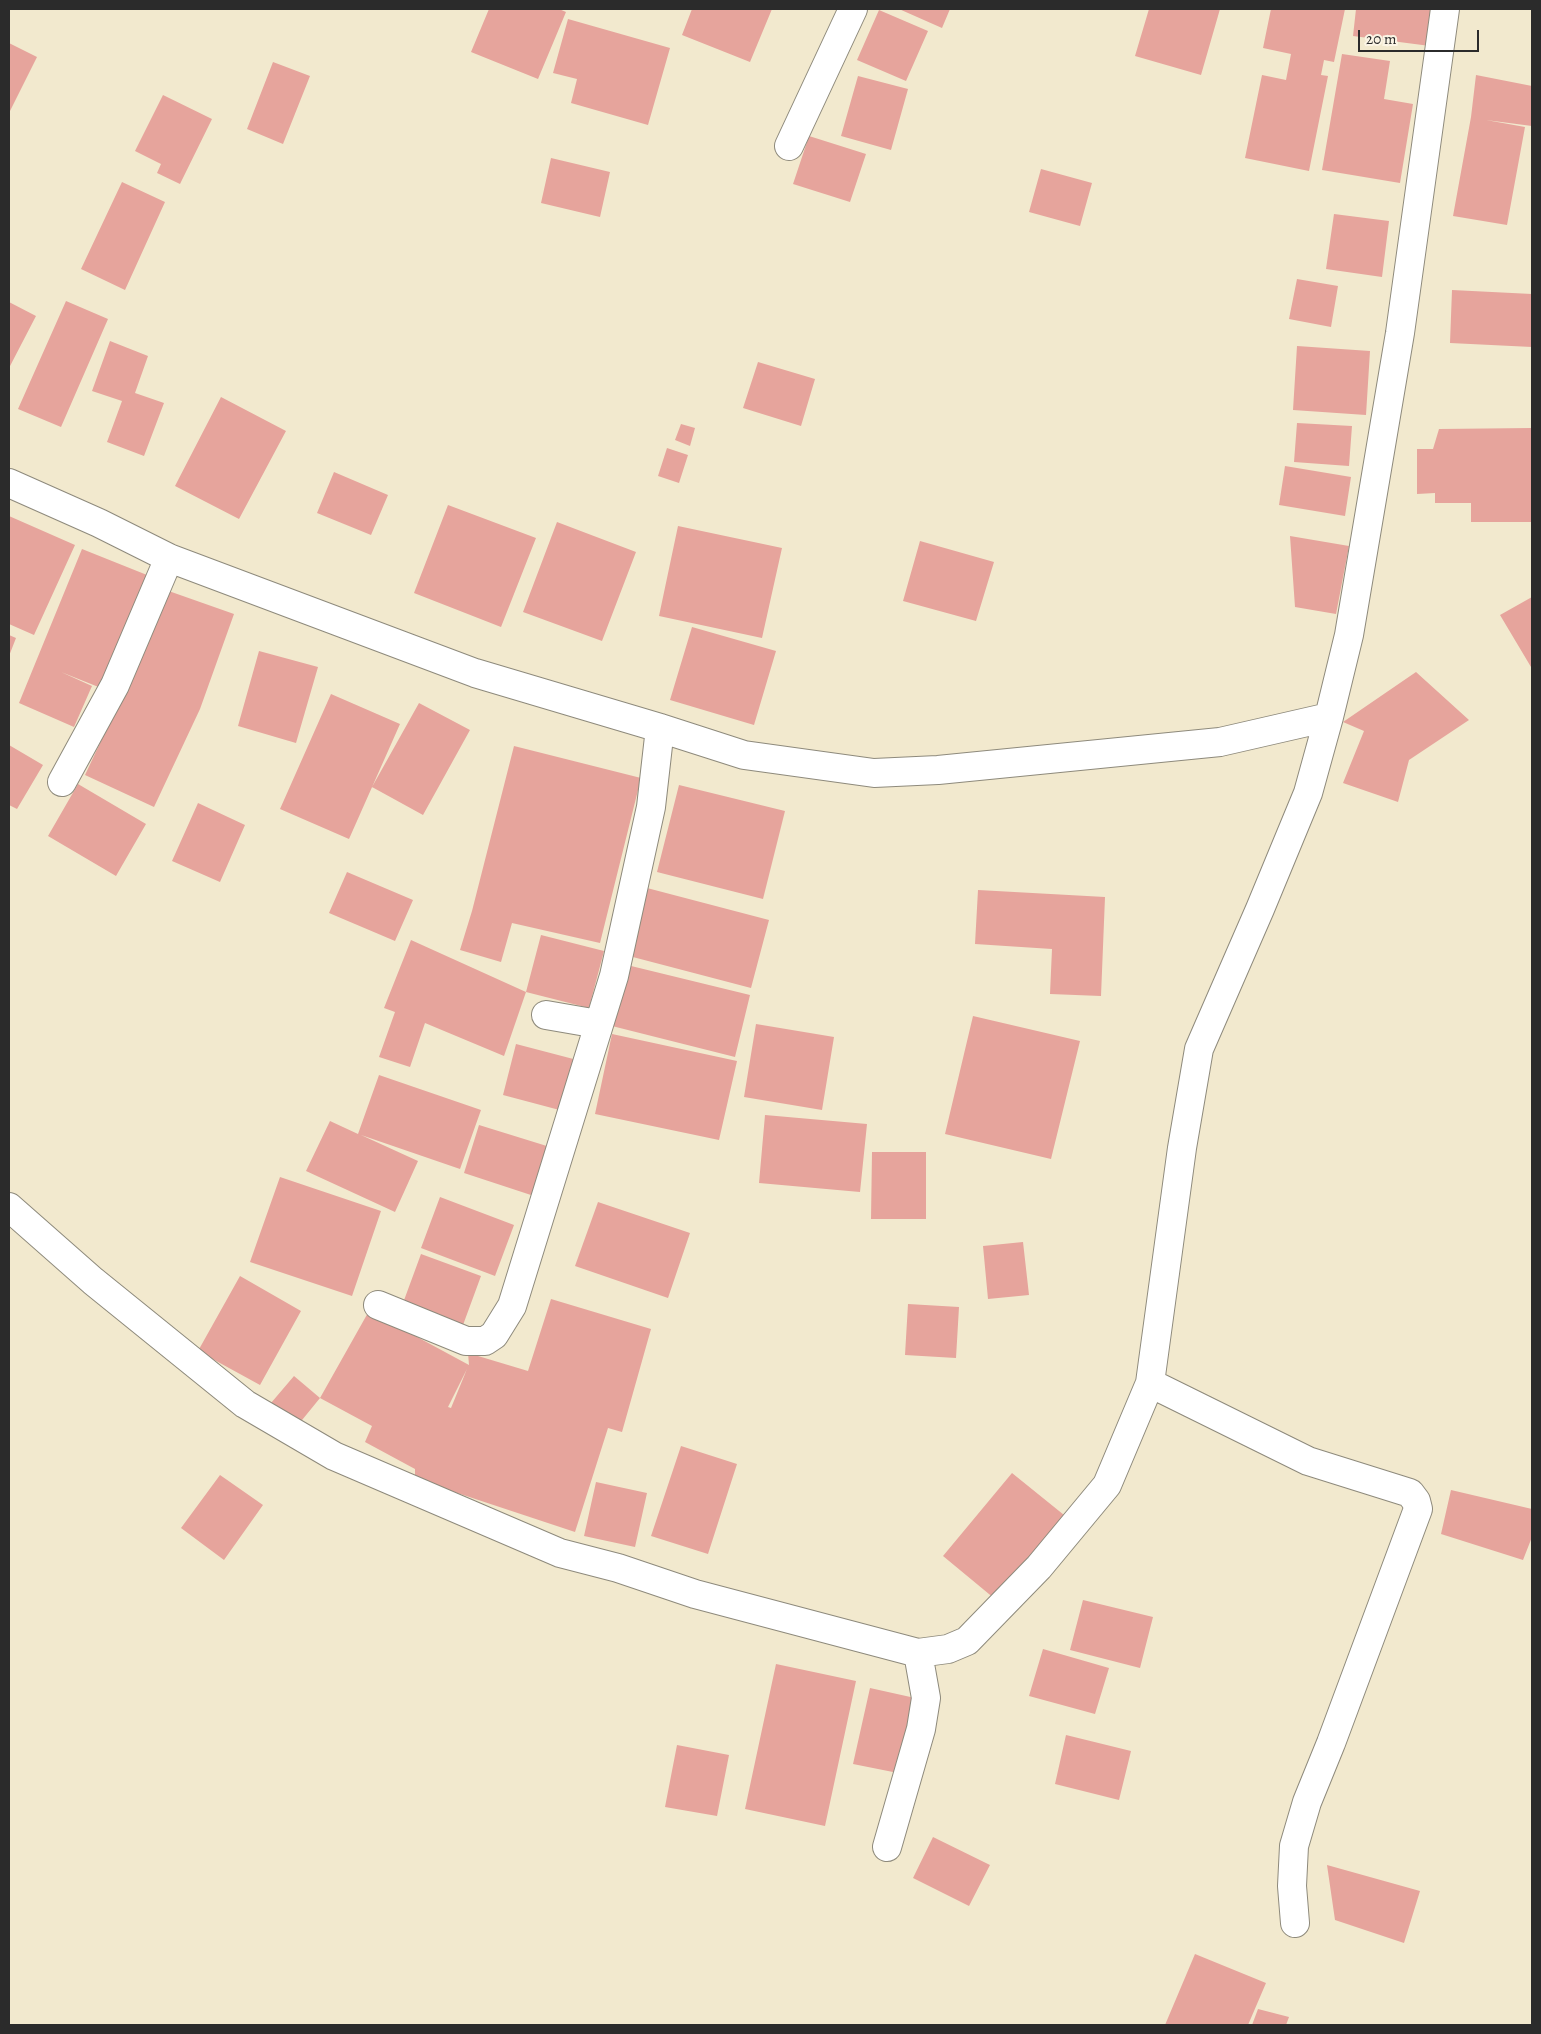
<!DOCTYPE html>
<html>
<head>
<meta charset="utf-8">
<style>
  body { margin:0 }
  #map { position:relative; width:1541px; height:2034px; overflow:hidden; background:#f2e9ce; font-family:Alegreya,serif }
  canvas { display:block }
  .frame { position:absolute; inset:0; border:10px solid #2b2b2b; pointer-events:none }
  .scale { position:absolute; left:1358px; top:30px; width:121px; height:22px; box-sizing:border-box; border:2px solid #2b2b2b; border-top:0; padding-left:6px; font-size:15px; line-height:18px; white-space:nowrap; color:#2b2b2b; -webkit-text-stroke:4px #fcf5e5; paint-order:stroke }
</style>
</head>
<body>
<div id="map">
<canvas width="1541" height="2034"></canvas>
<div class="frame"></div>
<div class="scale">20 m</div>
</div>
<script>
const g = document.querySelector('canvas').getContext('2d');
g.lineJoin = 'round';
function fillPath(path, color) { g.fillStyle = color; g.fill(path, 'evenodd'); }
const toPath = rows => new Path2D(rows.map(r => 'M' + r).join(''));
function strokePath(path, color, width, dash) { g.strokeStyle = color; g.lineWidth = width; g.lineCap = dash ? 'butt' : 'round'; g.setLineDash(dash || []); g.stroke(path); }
const building = toPath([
  [489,9,559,9,566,12,538,79,471,52],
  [692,9,772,9,750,62,682,35],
  [899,9,950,9,942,28],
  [1149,9,1220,9,1201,75,1135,56],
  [1271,9,1345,9,1334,62,1324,60,1321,75,1328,76,1309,171,1245,158,1262,75,1286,80,1291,54,1263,48],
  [1356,9,1435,9,1430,46,1353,36],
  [879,10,928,31,906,81,857,60],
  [568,19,670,48,648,125,571,103,577,79,553,73],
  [9,43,37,57,9,113],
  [1342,54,1390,61,1384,99,1413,104,1400,183,1322,170],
  [273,62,310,76,283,144,247,129],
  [1476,75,1532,86,1532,126,1486,120,1525,127,1507,225,1453,216,1471,117],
  [858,76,908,89,891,150,841,136],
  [163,95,212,119,180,184,157,173,161,164,135,151],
  [809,136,866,154,850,202,793,184],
  [551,158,610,172,600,217,541,203],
  [1041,169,1092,183,1080,226,1029,212],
  [122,182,165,202,125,290,81,269],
  [1334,214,1389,221,1382,277,1326,269],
  [1297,279,1338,286,1331,327,1289,319],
  [1452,290,1532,294,1532,347,1450,343],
  [66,301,108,319,61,427,18,409],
  [9,302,36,316,9,368],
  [110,341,148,356,135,393,164,403,144,456,107,442,122,401,92,391],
  [1297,346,1370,351,1366,415,1293,410],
  [758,362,815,379,801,426,743,408],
  [221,397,286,431,239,519,175,486],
  [1297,423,1352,426,1349,466,1294,462],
  [681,424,695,428,690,446,675,440],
  [1532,428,1532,522,1471,522,1471,503,1435,503,1435,493,1417,494,1417,449,1433,449,1439,429],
  [667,448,688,455,679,483,658,476],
  [1285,466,1351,477,1345,516,1279,505],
  [334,472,388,495,371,535,317,513],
  [448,505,536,538,501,627,414,593],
  [9,516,75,545,34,635,9,624],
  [557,522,636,552,602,641,523,612],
  [678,526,782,548,762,638,659,616],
  [1290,536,1349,546,1336,614,1295,607],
  [920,541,994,562,976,621,903,601],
  [82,549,152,577,106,690,61,672,92,686,74,727,19,703],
  [163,589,234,614,200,709,154,807,85,775,109,724],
  [1532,597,1532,667,1531,667,1500,615],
  [692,627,776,651,754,725,670,700],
  [9,635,16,638,9,656],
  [259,651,318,667,296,743,238,726],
  [1416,672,1469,720,1409,760,1398,802,1343,783,1364,731,1343,722],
  [331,694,400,724,349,839,280,809],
  [419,703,470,730,423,815,372,787],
  [9,745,43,765,17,809,9,805],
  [514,746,641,778,600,943,512,923,501,962,460,950,472,911],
  [78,784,146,824,116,876,48,836],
  [679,785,785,811,763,899,657,872],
  [198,803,245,825,220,882,172,861],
  [347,872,413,900,395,941,329,913],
  [647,888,769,920,751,988,629,956],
  [978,890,1105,897,1101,996,1050,994,1052,949,975,944],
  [541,935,604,951,589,1008,526,992,504,1056,425,1023,410,1067,379,1057,395,1012,384,1008,411,940,526,992],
  [627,965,750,995,735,1057,612,1026],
  [973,1016,1080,1041,1051,1159,945,1134],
  [756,1024,834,1037,822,1110,744,1097],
  [612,1034,737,1061,719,1140,595,1114],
  [516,1044,581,1061,567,1112,503,1095],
  [379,1075,481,1110,460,1169,361,1135,418,1161,395,1212,306,1171,330,1121,358,1134],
  [765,1115,867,1124,860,1192,759,1183],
  [479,1125,550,1147,534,1196,464,1173],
  [872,1152,926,1152,926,1219,871,1219],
  [280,1177,381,1211,352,1296,250,1262],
  [440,1197,514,1225,495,1276,421,1248],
  [598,1202,690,1233,668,1298,575,1266],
  [1023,1242,1029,1295,988,1299,983,1246],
  [421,1254,481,1276,463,1325,403,1303],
  [240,1276,301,1311,260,1385,198,1351],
  [551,1299,651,1329,622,1432,608,1428,575,1532,415,1479,415,1469,365,1442,372,1426,320,1398,369,1311,469,1365,468,1353,528,1371],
  [467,1369,451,1408,448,1407],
  [908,1304,959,1307,956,1358,905,1355],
  [294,1376,320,1398,298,1425,271,1403],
  [681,1446,737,1464,708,1554,651,1536],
  [1012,1473,1064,1515,995,1599,943,1556],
  [220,1475,263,1505,224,1560,181,1528],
  [596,1482,647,1493,635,1547,584,1536],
  [1451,1490,1532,1509,1532,1537,1523,1560,1441,1534],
  [1083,1600,1153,1617,1140,1668,1070,1650],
  [1043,1649,1109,1668,1095,1714,1029,1696],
  [776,1664,856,1681,825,1826,745,1809],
  [870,1688,915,1698,898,1773,853,1764],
  [1066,1735,1131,1751,1119,1800,1055,1784],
  [677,1745,729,1755,717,1816,665,1807],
  [933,1837,990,1865,969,1906,913,1878],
  [1327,1865,1420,1891,1404,1943,1335,1920],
  [1195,1954,1266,1983,1248,2025,1165,2025],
  [1258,2009,1289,2017,1286,2025,1252,2025]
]);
const minor = toPath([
  [789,146,853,9],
  [9,483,99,523,169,558,475,673,660,728,744,755,874,773,938,770,1220,742,1329,717],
  [62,782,115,685,169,558],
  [546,1015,598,1024],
  [9,1207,93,1281,245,1404,334,1456,560,1553,618,1568,695,1594,918,1653,948,1649,967,1641,1039,1567,1107,1485,1150,1383,1182,1148,1199,1049,1260,909,1308,793,1329,717,1349,635,1400,333,1445,9],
  [378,1305,466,1341,485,1341,494,1335,512,1306,614,976,651,807,660,728],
  [1150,1383,1308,1461,1410,1493,1416,1501,1418,1509,1331,1743,1307,1802,1294,1846,1292,1886,1295,1923],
  [887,1847,921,1729,926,1698,918,1653]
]);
fillPath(building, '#e6a49c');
strokePath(minor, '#8e8a7c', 30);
strokePath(minor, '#fff', 28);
</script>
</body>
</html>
